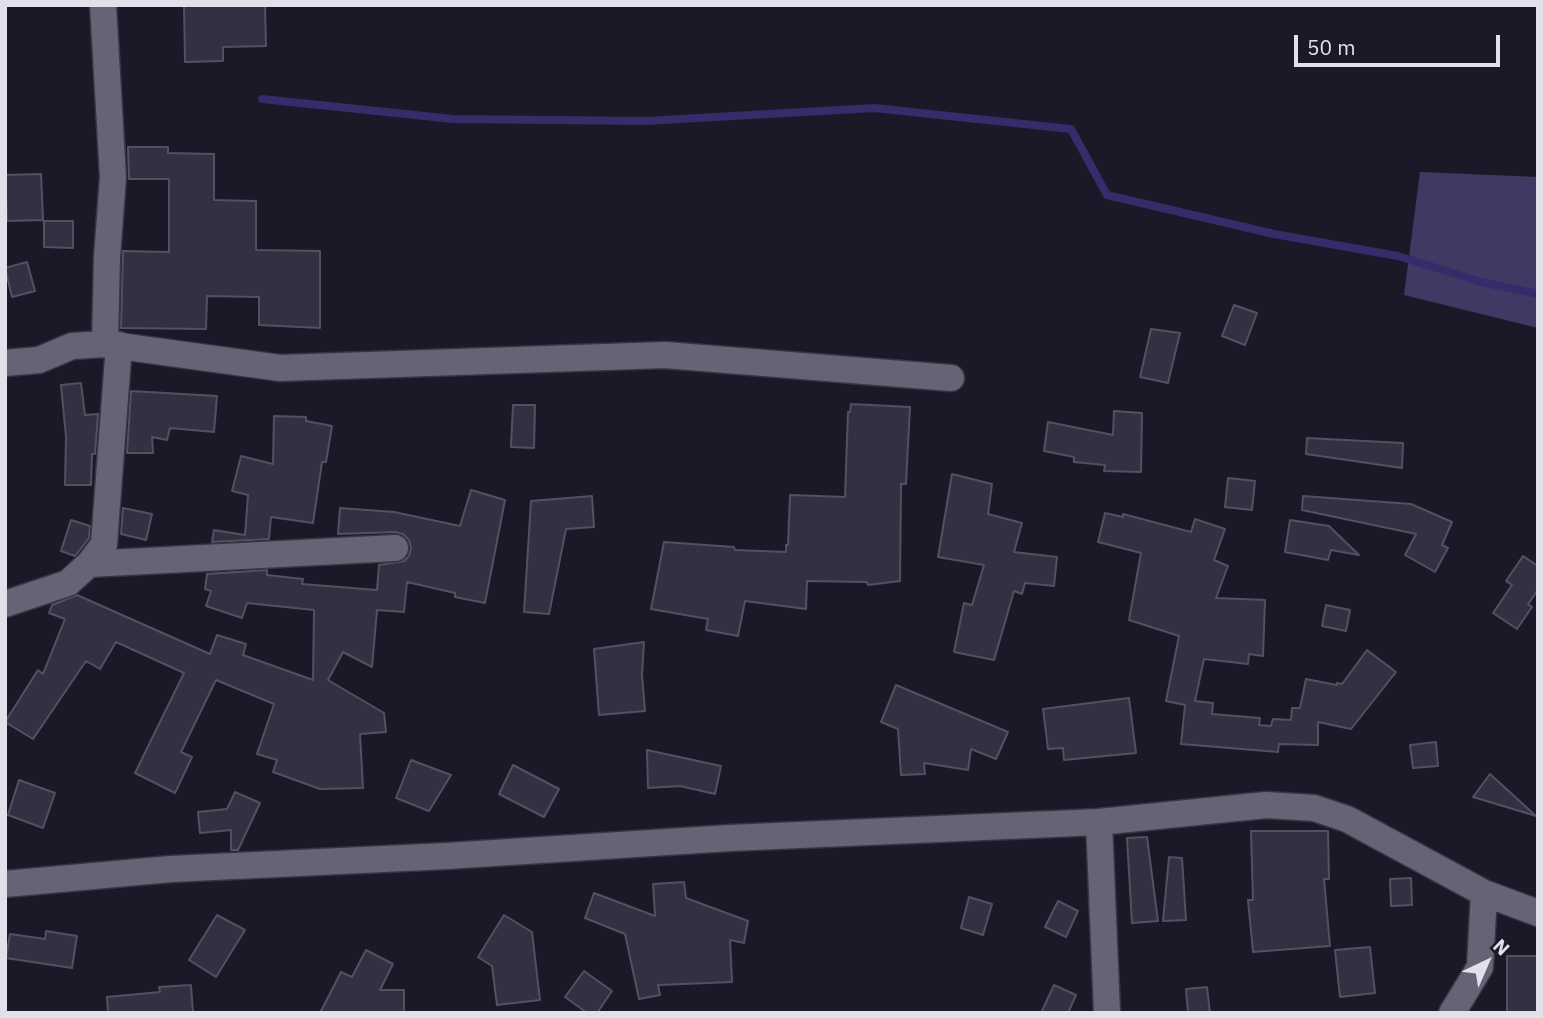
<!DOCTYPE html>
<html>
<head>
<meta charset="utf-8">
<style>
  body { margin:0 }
  #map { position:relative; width:1543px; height:1018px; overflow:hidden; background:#1b1928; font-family:"IBM Plex Sans",sans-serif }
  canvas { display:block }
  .frame { position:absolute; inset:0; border:7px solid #e1e0eb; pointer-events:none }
  .north { position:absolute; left:1452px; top:927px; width:70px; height:70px; -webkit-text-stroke:5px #1b1928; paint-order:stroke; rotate:44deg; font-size:19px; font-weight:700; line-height:28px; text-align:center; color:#e1e0eb }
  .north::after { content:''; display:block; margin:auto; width:24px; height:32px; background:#e1e0eb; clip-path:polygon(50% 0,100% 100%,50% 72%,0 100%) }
  .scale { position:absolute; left:1294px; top:35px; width:206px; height:32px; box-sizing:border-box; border:4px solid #e1e0eb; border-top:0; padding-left:9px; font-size:21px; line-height:24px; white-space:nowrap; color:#e1e0eb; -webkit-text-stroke:5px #1b1928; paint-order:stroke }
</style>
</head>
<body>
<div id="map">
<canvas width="1543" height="1018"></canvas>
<div class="frame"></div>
<div class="north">N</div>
<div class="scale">50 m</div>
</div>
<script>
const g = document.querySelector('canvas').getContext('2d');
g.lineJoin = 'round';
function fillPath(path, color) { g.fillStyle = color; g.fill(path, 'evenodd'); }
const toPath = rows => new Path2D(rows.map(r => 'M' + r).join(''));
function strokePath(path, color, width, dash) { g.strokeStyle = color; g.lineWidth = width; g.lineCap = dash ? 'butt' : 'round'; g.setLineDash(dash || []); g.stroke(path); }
const green = toPath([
  [1420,172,1538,177,1538,328,1404,295]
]);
const stream = toPath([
  [262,99,453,119,646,121,874,108,1071,129,1107,195,1274,234,1398,256,1481,282,1538,294]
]);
const building = toPath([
  [184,5,265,5,266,46,223,47,223,61,185,62,184,5],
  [128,147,168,147,168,153,214,154,214,200,256,201,256,250,320,251,320,328,259,325,259,297,207,296,206,329,121,328,123,251,169,252,169,179,129,179,128,147],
  [41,174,43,220,7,221,5,175,41,174],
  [44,221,73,221,73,248,44,247,44,221],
  [27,262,35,291,12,297,5,268,27,262],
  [1234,305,1257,313,1245,345,1222,336,1234,305],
  [1151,329,1180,333,1168,383,1140,377,1151,329],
  [81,383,85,415,98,414,95,454,92,454,91,485,65,485,66,437,61,385,81,383],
  [131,391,217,396,214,432,170,428,167,440,152,437,153,453,127,453,131,391],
  [851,404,910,407,906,484,901,484,900,581,868,585,867,582,807,581,806,609,745,601,738,636,706,630,708,619,651,609,664,542,734,547,735,550,786,552,786,545,788,545,790,495,845,497,848,412,850,412,851,404],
  [513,405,535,405,534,448,511,447,513,405],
  [1114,411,1142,413,1141,472,1104,471,1105,465,1074,462,1074,457,1044,451,1048,422,1113,435,1114,411],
  [274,416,306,417,306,421,332,426,326,462,322,462,313,523,271,517,269,539,212,542,214,530,245,535,248,495,232,491,241,456,273,464,274,416],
  [1307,438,1403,443,1402,468,1306,454,1307,438],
  [952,474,992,484,988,514,1022,523,1014,552,1057,557,1054,586,1025,583,1022,594,1014,591,994,660,954,652,964,603,972,605,984,565,938,557,952,474],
  [1228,478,1255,481,1252,510,1225,507,1228,478],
  [471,490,505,500,485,603,455,597,455,593,407,582,404,612,377,610,372,667,343,652,328,680,384,713,386,732,360,734,363,788,320,789,273,772,277,760,257,754,274,704,216,680,181,752,192,757,175,793,135,773,184,673,116,642,100,669,86,661,33,739,5,722,38,670,43,674,65,619,49,613,52,605,77,595,210,654,217,635,246,644,243,655,313,680,314,610,247,603,242,618,206,606,211,591,205,589,207,574,267,570,267,575,303,579,302,584,377,590,379,565,404,561,409,556,411,548,409,540,403,534,395,532,338,534,340,508,394,512,460,526,471,490],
  [592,496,594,527,566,529,549,614,524,612,531,501,592,496],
  [1303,496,1411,504,1452,522,1442,545,1448,548,1435,572,1405,555,1416,534,1302,510,1303,496],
  [123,508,152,514,146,540,121,534,123,508],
  [1105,513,1123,517,1123,514,1191,532,1195,519,1225,529,1214,560,1228,566,1216,598,1265,600,1263,656,1249,654,1248,664,1204,659,1195,701,1213,703,1212,714,1260,718,1259,725,1271,726,1273,719,1291,720,1292,708,1300,708,1306,679,1337,685,1337,683,1342,684,1367,650,1396,672,1351,729,1318,722,1318,745,1279,744,1278,752,1181,744,1185,705,1166,701,1179,636,1129,620,1141,553,1098,542,1105,513],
  [71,520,90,526,89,538,75,556,61,551,71,520],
  [1290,520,1329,526,1359,555,1331,550,1328,560,1285,552,1290,520],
  [1523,556,1538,566,1538,590,1528,604,1532,607,1517,629,1493,613,1512,585,1506,581,1523,556],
  [1326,605,1350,610,1346,631,1322,626,1326,605],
  [644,642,642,675,645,711,599,715,594,649,644,642],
  [896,685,1008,732,996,759,971,749,968,770,924,763,925,774,901,775,898,729,881,722,896,685],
  [1129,698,1136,753,1064,760,1063,748,1048,749,1043,709,1129,698],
  [1436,742,1438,766,1413,768,1410,745,1436,742],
  [647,750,721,766,715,794,680,786,648,788,647,750],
  [411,760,451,775,429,811,396,798,411,760],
  [513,765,559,789,544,817,499,794,513,765],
  [1490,774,1536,816,1473,797,1490,774],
  [19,780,55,793,43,828,8,815,19,780],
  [235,792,260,803,238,850,231,850,231,830,200,833,198,812,227,809,235,792],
  [1251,831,1328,831,1329,879,1324,879,1330,946,1253,952,1248,900,1253,900,1251,831],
  [1147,837,1158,921,1132,923,1127,838,1147,837],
  [1169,857,1182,858,1186,920,1163,921,1169,857],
  [1411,878,1412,905,1391,906,1390,879,1411,878],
  [684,882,686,898,748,921,744,943,730,940,732,982,658,985,660,995,639,999,625,934,585,918,594,893,655,916,653,884,684,882],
  [969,897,992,904,983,935,961,928,969,897],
  [1058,901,1078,911,1066,937,1045,927,1058,901],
  [217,915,245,930,216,977,189,960,217,915],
  [504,915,532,932,540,1000,497,1005,492,966,478,957,504,915],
  [46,931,77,936,72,968,6,958,10,934,45,939,46,931],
  [1370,947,1375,993,1340,997,1335,950,1370,947],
  [366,950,393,964,380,990,404,990,404,1013,320,1013,341,972,352,977,366,950],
  [1507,956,1538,956,1538,1013,1507,1013,1507,956],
  [584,971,612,991,597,1013,587,1013,565,997,584,971],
  [191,985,193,1013,108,1013,107,997,160,992,159,987,191,985],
  [1054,985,1076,995,1068,1013,1041,1013,1054,985],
  [1207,987,1210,1013,1188,1013,1186,989,1207,987]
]);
const minor = toPath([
  [105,344,280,368,665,355,951,378],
  [5,363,39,360,72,346,105,344,107,257,113,177,103,5],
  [89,564,395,548],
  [5,604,68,583,89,564,104,544,119,345],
  [1099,822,1107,1013],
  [5,884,171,869,447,856,730,838,1099,822,1266,805,1314,808,1347,819,1484,893,1538,913],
  [1452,1013,1480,967,1484,893]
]);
fillPath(green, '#3f3a64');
strokePath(stream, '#372c69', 8);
fillPath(building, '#323141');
strokePath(building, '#525162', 2);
strokePath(minor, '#363540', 29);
strokePath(minor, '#656476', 26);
</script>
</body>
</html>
